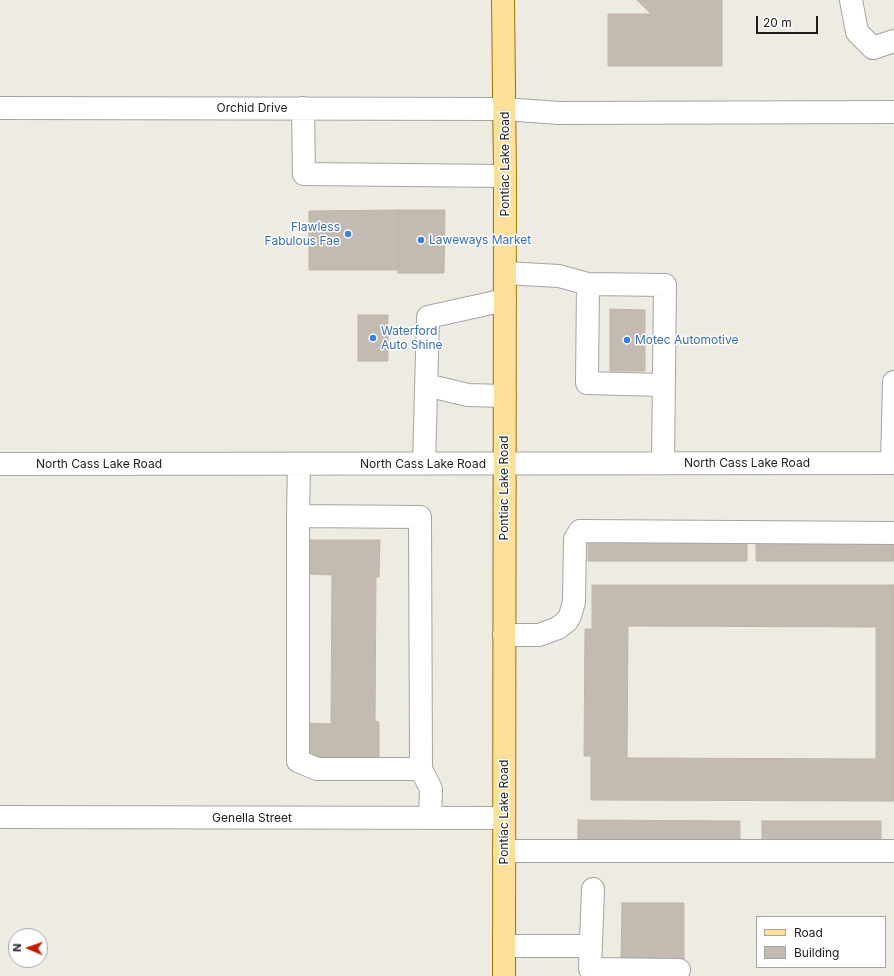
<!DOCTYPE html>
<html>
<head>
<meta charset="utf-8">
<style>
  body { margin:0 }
  #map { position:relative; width:894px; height:976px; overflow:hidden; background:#eeece2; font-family:Inter,sans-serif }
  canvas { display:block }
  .legend { position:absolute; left:756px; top:916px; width:130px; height:52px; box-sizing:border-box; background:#fff; border:1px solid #a5a5a5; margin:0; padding:5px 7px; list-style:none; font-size:12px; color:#1d1d1d }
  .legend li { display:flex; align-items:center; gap:8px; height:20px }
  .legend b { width:20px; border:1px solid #a5a5a5 }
  .north { position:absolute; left:8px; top:928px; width:40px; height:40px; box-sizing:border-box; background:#fff; border:1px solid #a5a5a5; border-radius:50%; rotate:272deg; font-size:11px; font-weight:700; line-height:16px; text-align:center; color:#1d1d1d }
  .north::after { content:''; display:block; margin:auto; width:14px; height:18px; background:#c91b00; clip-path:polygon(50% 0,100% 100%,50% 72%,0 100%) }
  .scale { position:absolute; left:756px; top:16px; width:62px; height:18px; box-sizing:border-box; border:2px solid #1d1d1d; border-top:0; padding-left:5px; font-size:12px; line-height:14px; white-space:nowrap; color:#1d1d1d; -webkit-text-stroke:3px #fff; paint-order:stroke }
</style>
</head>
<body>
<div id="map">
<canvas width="894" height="976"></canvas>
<ul class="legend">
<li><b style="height:5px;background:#fddf99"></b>Road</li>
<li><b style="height:11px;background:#c3bbb2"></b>Building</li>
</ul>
<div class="north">N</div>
<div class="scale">20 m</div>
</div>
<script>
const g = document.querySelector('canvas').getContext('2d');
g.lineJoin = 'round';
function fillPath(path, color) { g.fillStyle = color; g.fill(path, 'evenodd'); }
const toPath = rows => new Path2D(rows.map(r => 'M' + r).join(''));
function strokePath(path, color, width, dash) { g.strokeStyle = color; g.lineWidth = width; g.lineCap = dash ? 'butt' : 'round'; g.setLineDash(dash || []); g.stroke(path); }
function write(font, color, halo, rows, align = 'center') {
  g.font = font + ' Inter,sans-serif'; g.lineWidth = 3; g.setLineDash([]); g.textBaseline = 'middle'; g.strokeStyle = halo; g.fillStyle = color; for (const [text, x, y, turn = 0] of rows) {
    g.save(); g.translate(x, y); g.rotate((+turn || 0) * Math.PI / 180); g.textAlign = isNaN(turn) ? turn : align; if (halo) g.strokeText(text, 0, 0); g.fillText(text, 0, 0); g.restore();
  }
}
const building = toPath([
  [637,0,722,0,722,66,608,66,608,14,651,14,637,0],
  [398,210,445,210,444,273,398,273,398,210],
  [398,210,398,270,309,270,309,211,398,210],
  [610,309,645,310,645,371,610,371,610,309],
  [358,315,388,315,388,361,358,361,358,315],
  [310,540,380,540,379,577,376,577,375,721,379,722,379,758,308,757,308,723,331,724,332,575,309,574,310,540],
  [756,541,894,542,894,561,756,561,756,541],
  [588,542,747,542,747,561,588,561,588,542],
  [592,585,894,585,894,801,591,800,591,756,584,756,585,629,592,629,592,585],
  [628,626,876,627,876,759,627,758,628,626],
  [578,820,740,821,740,840,578,839,578,820],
  [762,821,881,821,881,840,762,840,762,821],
  [622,903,684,903,684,961,621,961,622,903]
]);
const minor = toPath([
  [851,0,857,32,873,48,894,41],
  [0,108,504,109,559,113,894,112],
  [303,108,304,174,505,176],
  [505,273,559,276,588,284,665,285,663,463],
  [588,284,587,383,663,385],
  [426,385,468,395,505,396],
  [892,463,894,382],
  [0,464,894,463],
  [424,464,428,317,505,300],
  [298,516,420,517,421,769,317,769,298,761,298,516,299,464],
  [504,635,539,635,558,628,567,621,570,616,574,602,575,539,580,531,894,533],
  [421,769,431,789,430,818],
  [0,817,504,818],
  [504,851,894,851],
  [593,889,590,969,679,970],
  [504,946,591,946]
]);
const major = toPath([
  [503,0,505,176,504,976]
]);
const markers = [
  [348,234,4,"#3f7fe0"],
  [421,240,4,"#3f7fe0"],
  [373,338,4,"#3f7fe0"],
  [627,340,4,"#3f7fe0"]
];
const streetNames = [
  ["Orchid Drive",252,108],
  ["Pontiac Lake Road",505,164,-90],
  ["North Cass Lake Road",747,463],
  ["North Cass Lake Road",99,464],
  ["North Cass Lake Road",423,464],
  ["Pontiac Lake Road",504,488,-90],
  ["Pontiac Lake Road",504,812,-90],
  ["Genella Street",252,818]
];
const shopNames = [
  ["Flawless",340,227,"right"],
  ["Fabulous Fae",340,241,"right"],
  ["Laweways Market",429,240],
  ["Waterford",381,331],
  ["Auto Shine",381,345],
  ["Motec Automotive",635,340]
];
fillPath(building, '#c3bbb2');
strokePath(building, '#c0b4a4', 1);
strokePath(minor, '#a4a4a4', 24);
strokePath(major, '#957800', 24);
strokePath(minor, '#fff', 22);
strokePath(major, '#fddf99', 22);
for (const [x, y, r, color] of markers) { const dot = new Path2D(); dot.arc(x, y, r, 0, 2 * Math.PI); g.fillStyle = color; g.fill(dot); strokePath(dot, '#fff', 1.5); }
write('12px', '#1d1d1d', '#fff', streetNames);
write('12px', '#366cbe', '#fff', shopNames, 'left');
</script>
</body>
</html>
